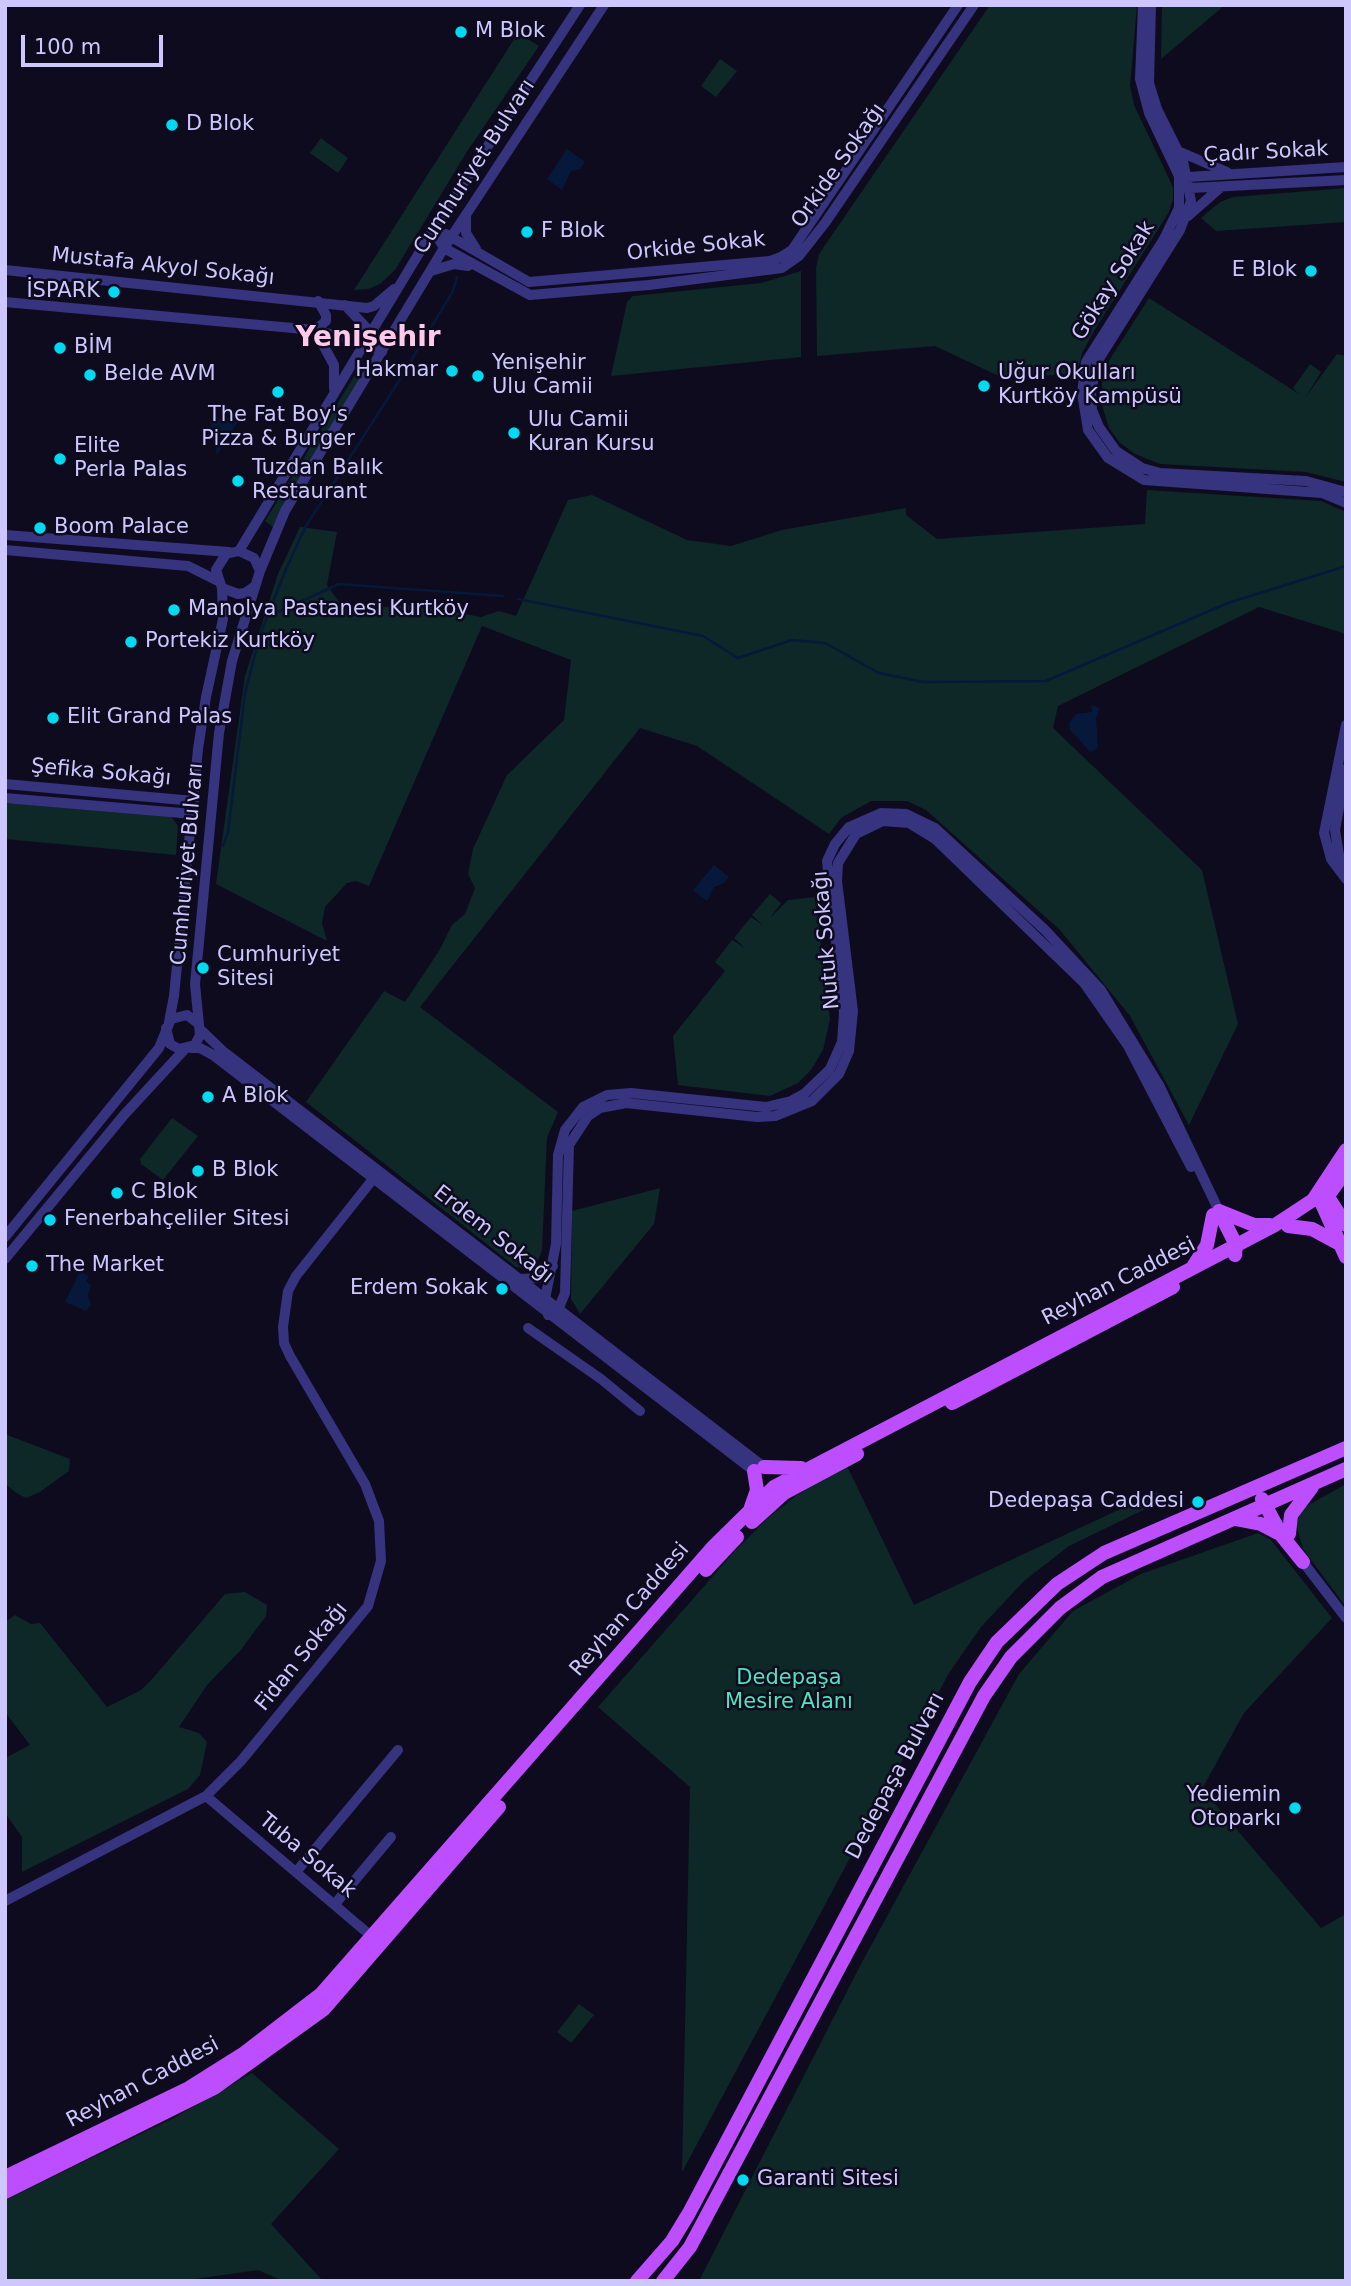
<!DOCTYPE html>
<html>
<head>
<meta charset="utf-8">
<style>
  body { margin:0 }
  #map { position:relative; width:1351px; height:2286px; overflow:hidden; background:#0e0b1e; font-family:"DejaVu Sans",sans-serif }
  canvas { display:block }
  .frame { position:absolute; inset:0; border:7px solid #cec7ff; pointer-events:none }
  .scale { position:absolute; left:21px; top:35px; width:142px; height:32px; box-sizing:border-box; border:4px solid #cec7ff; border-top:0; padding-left:9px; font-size:21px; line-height:24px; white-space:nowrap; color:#cec7ff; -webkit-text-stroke:5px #0e0b1e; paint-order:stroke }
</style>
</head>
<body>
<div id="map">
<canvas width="1351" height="2286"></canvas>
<div class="frame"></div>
<div class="scale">100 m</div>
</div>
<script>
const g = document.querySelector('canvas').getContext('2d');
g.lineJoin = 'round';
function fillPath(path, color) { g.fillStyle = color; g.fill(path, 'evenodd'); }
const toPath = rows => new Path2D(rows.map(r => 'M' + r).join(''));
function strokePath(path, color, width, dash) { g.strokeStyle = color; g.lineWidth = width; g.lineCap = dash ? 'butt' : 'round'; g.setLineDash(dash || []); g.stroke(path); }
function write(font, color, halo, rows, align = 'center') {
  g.font = font + ' "DejaVu Sans",sans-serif'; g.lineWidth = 5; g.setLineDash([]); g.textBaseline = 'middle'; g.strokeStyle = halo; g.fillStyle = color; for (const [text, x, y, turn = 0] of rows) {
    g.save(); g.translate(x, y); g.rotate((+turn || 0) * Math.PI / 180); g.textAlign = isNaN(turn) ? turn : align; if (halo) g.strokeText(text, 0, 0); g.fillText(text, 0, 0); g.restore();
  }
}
const green = toPath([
  [990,5,1137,5,1130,86,1134,105,1173,187,1173,199,1169,212,1094,331,1082,353,1077,373,1005,379,935,346,817,356,816,268,819,254],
  [1162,5,1225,5,1161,59],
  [518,33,539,46,468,150,395,270,380,284,368,289,354,290],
  [720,59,737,71,716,97,701,86],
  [321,138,348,158,338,173,310,153],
  [1346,188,1346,222,1216,231,1201,218,1220,202,1233,197],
  [801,271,801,357,611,376,627,302,633,296,761,283],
  [1149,298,1299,394,1293,388,1310,364,1321,372,1305,398,1337,354,1346,356,1346,482,1306,472,1160,464,1135,454,1120,443,1109,428,1101,402,1103,370],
  [361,365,368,369,273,527,265,521],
  [1147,490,1321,501,1346,512,1346,634,1259,607,1058,706,1053,728,1202,870,1238,1024,1189,1125,1130,1016,1060,930,926,810,907,801,871,801,841,818,829,834,697,746,640,728,420,1007,558,1112,547,1138,542,1250,537,1263,525,1268,516,1267,306,1102,384,991,405,1002,439,951,452,925,465,914,475,888,468,874,473,849,507,775,564,720,571,660,482,626,369,886,356,881,347,883,325,907,322,923,327,941,216,884,245,676,278,574,300,527,337,532,327,585,344,609,419,605,481,617,499,611,516,616,568,500,592,495,687,540,731,546,782,530,906,508,906,515,937,539,1145,524],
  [5,803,171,816,178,826,176,855,5,839],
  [770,894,781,903,770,918,788,900,815,897,830,1019,823,1050,811,1070,798,1083,770,1096,678,1085,673,1036,725,971,715,962,732,940,745,948,734,938,751,917,764,926,752,915],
  [172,1118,198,1136,163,1180,141,1164,140,1159],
  [660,1188,654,1224,580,1314,571,1299,572,1211],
  [5,1434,70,1459,69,1471,40,1492,26,1498,18,1494,5,1484],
  [846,1464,914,1605,1157,1492,1168,1498,1069,1546,1024,1581,981,1627,949,1673,682,2172,690,1787,598,1707,735,1551,766,1520,797,1495],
  [1346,1484,1346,1607,1303,1549,1296,1524,1303,1508],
  [1258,1533,1271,1540,1332,1618,1244,1713,1202,1789,1321,1928,1346,1914,1346,2281,699,2281,861,1964,1019,1674,1073,1611,1141,1574],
  [245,1592,267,1605,266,1616,240,1651,207,1685,179,1727,199,1733,207,1742,200,1775,188,1789,22,1872,22,1837,5,1813,5,1758,30,1745,5,1712,5,1622,15,1615,31,1624,40,1623,107,1707,141,1690,153,1678,225,1594],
  [579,2004,594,2015,571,2043,557,2032],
  [252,2073,339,2149,271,2224,323,2281,283,2281,258,2270,181,2281,5,2281,5,2200,174,2118]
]);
const water = toPath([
  [567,149,585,162,580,169,571,171,562,190,547,179],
  [242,415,217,455,210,421],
  [1091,705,1100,708,1096,718,1098,748,1090,752,1070,730,1069,723,1076,714,1092,712],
  [714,865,729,877,724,883,714,887,707,901,693,890],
  [80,1271,89,1276,86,1281,91,1285,88,1295,91,1305,86,1311,65,1302]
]);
const stream = toPath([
  [518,599,703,636,738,658,792,640,825,643,879,673,923,682,1046,681,1228,603,1346,566],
  [269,616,339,584,503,596],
  [223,846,228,832,245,693,260,635,286,569,306,526,397,384,453,291,457,277]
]);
const minor = toPath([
  [1143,5,1140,79,1149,113,1179,176,1179,208,1164,239,1086,362,1082,393,1088,430,1108,458,1144,480,1322,493,1346,503],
  [1151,5,1149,83,1157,109,1183,161,1191,201,1180,230,1097,362,1091,392,1092,410,1099,427,1116,451,1142,468,1160,473,1306,481,1346,492],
  [1178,151,1227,172],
  [1188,177,1346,167],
  [1190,188,1346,180],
  [466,215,466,233,476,249],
  [1188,216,1221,187],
  [433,230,444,248,530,295,649,285,782,268,799,256,825,223,974,5],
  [446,234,529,282,770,261,781,257,792,250,958,5],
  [5,270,367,308,374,306,394,289],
  [431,271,454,264,468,266],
  [5,302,315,330,365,343,382,352],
  [345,305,374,336],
  [315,330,334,365,334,389],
  [315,330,326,321,326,315,318,301],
  [5,535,229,552],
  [5,550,188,566,218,581],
  [239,551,433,230,580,5],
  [222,588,238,594,245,593,255,586],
  [1346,725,1324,833,1331,859,1346,879],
  [1346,769,1335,830,1339,855,1346,866],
  [5,784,194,801],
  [5,798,193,814],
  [169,1022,174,996,198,749,206,697,223,619,222,588,216,570,226,554,239,551,254,558,260,571],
  [166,1028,170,1044,179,1049,195,1045,200,1035,195,984,219,733,232,661,260,571,285,511,444,248,604,5],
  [201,1030,224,1052,764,1467],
  [190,1048,200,1048,213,1055,754,1471],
  [5,1237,159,1048,171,1019,187,1015,199,1024],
  [5,1259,124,1115,184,1050],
  [519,1279,538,1278,553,1266],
  [548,1315,545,1299,556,1244,558,1155,565,1130,583,1107,607,1095,631,1093,766,1107,791,1101,804,1094,830,1069,842,1042,844,1013,827,861,835,844,849,827,881,813,906,814,935,828,1045,930,1101,990,1159,1085,1219,1211],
  [548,1315,558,1310,565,1293,569,1145,588,1116,600,1108,626,1103,757,1117,775,1116,812,1101,839,1074,849,1051,853,1011,837,881,838,863,856,834,883,821,909,823,935,839,1084,983,1128,1046,1191,1167],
  [528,1328,601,1379,640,1411],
  [1303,1562,1346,1618],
  [206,1796,377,1941],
  [296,1872,398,1750],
  [5,1901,206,1796,241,1761,368,1606,381,1561,379,1521,365,1484,290,1356,284,1343,283,1327,288,1291,296,1276,373,1179],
  [335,1904,391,1837]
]);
const major = toPath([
  [1318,1195,1346,1257],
  [1320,1195,1328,1197,1346,1225],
  [1324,1201,1346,1171],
  [1219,1211,1254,1225,1270,1225],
  [1219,1211,1236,1245,1235,1255],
  [1288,1226,1312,1229,1338,1243],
  [1194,1265,1207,1245,1213,1215],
  [952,1403,1173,1287],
  [764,1467,801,1468],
  [1262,1499,1282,1536,1303,1562],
  [751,1507,757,1490,754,1471],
  [1235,1519,1261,1524,1278,1533],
  [752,1522,784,1493,857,1454],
  [1289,1534,1291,1515,1312,1487],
  [706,1570,737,1537],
  [5,2177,189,2088,243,2054,321,1994,712,1548,774,1487,1275,1225,1313,1200,1346,1150],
  [5,2192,214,2088,324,2009,499,1807],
  [637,2281,672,2241,689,2213,970,1682,997,1642,1057,1584,1104,1553,1346,1448],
  [663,2281,690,2247,984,1696,1011,1657,1060,1608,1102,1577,1346,1469]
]);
const markers = [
  [461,32,7,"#00d9f2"],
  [172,125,7,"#00d9f2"],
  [527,232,7,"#00d9f2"],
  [1311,271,7,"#00d9f2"],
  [114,292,7,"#00d9f2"],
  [60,348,7,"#00d9f2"],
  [452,371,7,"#00d9f2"],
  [90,375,7,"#00d9f2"],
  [478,376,7,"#00d9f2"],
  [984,386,7,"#00d9f2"],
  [278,392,7,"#00d9f2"],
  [514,433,7,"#00d9f2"],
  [60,459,7,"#00d9f2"],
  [238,481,7,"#00d9f2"],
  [40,528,7,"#00d9f2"],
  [174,610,7,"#00d9f2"],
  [131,642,7,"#00d9f2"],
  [53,718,7,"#00d9f2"],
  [203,968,7,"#00d9f2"],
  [208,1097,7,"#00d9f2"],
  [198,1171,7,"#00d9f2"],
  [117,1193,7,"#00d9f2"],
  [50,1220,7,"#00d9f2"],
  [32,1266,7,"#00d9f2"],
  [502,1289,7,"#00d9f2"],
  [1198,1502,7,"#00d9f2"],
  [1295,1808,7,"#00d9f2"],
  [743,2180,7,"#00d9f2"]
];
const poiNames = [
  ["M Blok",475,32],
  ["D Blok",186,125],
  ["F Blok",541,232],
  ["E Blok",1297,271,"right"],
  ["İSPARK",100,292,"right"],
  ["BİM",74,348],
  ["Yenişehir",492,364],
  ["Ulu Camii",492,388],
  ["Hakmar",438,371,"right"],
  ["Uğur Okulları",998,374],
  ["Kurtköy Kampüsü",998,398],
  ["Belde AVM",104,375],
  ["The Fat Boy's",278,416,"center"],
  ["Pizza & Burger",278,440,"center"],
  ["Ulu Camii",528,421],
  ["Kuran Kursu",528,445],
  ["Elite",74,447],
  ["Perla Palas",74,471],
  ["Tuzdan Balık",252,469],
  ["Restaurant",252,493],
  ["Boom Palace",54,528],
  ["Manolya Pastanesi Kurtköy",188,610],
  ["Portekiz Kurtköy",145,642],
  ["Elit Grand Palas",67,718],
  ["Cumhuriyet",217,956],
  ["Sitesi",217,980],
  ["A Blok",222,1097],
  ["B Blok",212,1171],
  ["C Blok",131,1193],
  ["Fenerbahçeliler Sitesi",64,1220],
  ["The Market",46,1266],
  ["Erdem Sokak",488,1289,"right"],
  ["Dedepaşa Caddesi",1184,1502,"right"],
  ["Yediemin",1281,1796,"right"],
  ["Otoparkı",1281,1820,"right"],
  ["Garanti Sitesi",757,2180]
];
const streetNames = [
  ["Çadır Sokak",1266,153,-3],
  ["Orkide Sokağı",839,166,-55],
  ["Cumhuriyet Bulvarı",475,167,-57],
  ["Orkide Sokak",696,247,-6],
  ["Mustafa Akyol Sokağı",163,267,6],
  ["Gökay Sokak",1114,281,-58],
  ["Şefika Sokağı",101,773,5],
  ["Cumhuriyet Bulvarı",188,864,-85],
  ["Nutuk Sokağı",827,940,-95],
  ["Erdem Sokağı",493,1235,38],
  ["Reyhan Caddesi",1119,1282,-27],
  ["Reyhan Caddesi",630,1610,-49],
  ["Fidan Sokağı",302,1657,-51],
  ["Dedepaşa Bulvarı",896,1776,-62],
  ["Tuba Sokak",307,1856,40],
  ["Reyhan Caddesi",143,2083,-28]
];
const parkNames = [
  ["Dedepaşa",789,1679],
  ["Mesire Alanı",789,1703]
];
const districtNames = [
  ["Yenişehir",368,339]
];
fillPath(green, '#0d2827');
fillPath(water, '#06193b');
strokePath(stream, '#06193b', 2.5);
strokePath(minor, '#36337f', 10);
strokePath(major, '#bd4eff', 14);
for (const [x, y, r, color] of markers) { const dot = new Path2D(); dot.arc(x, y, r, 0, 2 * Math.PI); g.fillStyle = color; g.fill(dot); strokePath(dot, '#0e0b1e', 2.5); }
write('21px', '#cec7ff', '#0e0b1e', poiNames, 'left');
write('21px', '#cec7ff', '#0e0b1e', streetNames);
write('21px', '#4ee4bf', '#0e0b1e', parkNames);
write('bold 28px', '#ffc9eb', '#0e0b1e', districtNames);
</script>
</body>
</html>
